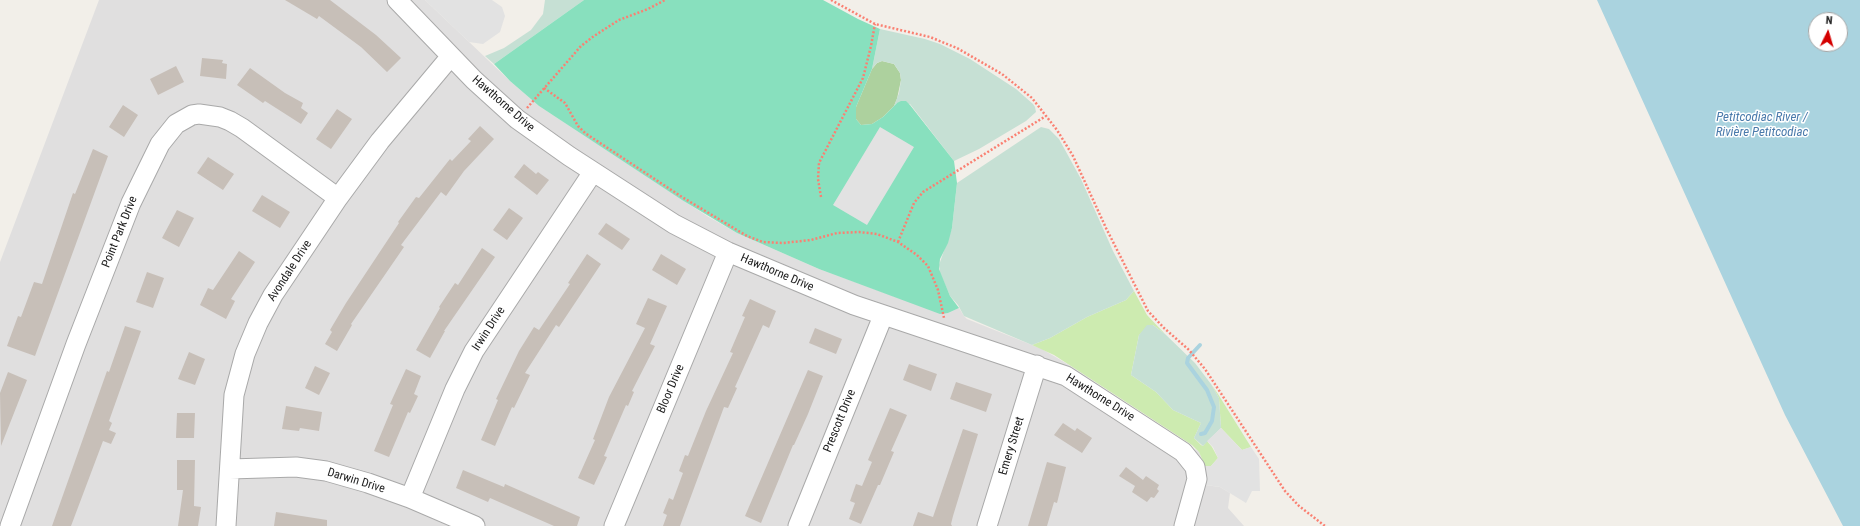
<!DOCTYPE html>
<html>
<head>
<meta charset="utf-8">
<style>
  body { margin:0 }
  #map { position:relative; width:1860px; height:526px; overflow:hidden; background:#f2efe9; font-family:"Roboto Condensed",sans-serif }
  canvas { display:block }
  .north { position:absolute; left:1808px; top:12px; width:40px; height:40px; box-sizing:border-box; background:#fff; border:1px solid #a7a7a7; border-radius:50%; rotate:5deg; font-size:11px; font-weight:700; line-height:16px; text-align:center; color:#222 }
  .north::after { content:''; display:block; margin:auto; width:14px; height:18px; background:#d40000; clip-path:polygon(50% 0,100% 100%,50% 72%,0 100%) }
</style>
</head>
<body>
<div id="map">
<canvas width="1860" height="526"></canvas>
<div class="north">N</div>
</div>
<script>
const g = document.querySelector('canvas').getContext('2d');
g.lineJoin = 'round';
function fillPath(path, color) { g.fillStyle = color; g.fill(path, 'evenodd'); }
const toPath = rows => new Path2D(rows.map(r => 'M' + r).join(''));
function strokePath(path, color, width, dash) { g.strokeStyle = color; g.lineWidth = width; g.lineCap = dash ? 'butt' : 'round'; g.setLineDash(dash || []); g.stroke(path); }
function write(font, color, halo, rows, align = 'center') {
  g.font = font + ' "Roboto Condensed",sans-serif'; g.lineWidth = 3; g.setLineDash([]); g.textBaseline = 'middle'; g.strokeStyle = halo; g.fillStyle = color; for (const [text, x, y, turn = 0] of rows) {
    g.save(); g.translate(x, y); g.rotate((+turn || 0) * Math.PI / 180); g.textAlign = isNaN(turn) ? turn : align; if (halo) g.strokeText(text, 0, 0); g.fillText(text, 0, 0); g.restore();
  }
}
const residential = toPath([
  [99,0,425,0,510,81,539,106,707,216,737,233,819,269,940,313,948,313,959,308,964,316,967,319,1042,349,1074,368,1199,452,1206,470,1206,485,1220,487,1230,493,1228,508,1244,526,0,526,0,262]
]);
const grass = toPath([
  [1134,291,1147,315,1165,334,1153,325,1139,335,1131,375,1156,392,1173,410,1201,423,1194,438,1201,445,1203,446,1207,441,1212,447,1218,458,1211,466,1205,466,1199,452,1192,445,1074,368,1054,355,1032,345,1050,338,1087,317,1126,300],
  [1211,384,1218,394,1251,447,1242,450,1221,428,1219,398]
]);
const forest = toPath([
  [882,61,894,64,900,73,901,80,897,99,894,106,883,117,872,124,861,125,856,119,856,107,872,69,877,63]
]);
const wetland = toPath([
  [545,0,584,0,494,64,485,56,504,48,531,30,543,14],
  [880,29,925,39,940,44,970,59,1016,89,1033,104,1035,107,1036,112,1026,121,979,149,954,161,910,104,897,103,894,106,899,93,901,80,900,73,894,64,882,61,877,63,872,69],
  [1041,127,1049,129,1059,139,1081,179,1113,251,1134,291,1126,300,1087,317,1050,338,1032,345,964,316,958,305,950,296,940,273,939,265,952,228,957,183],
  [1147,325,1153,325,1165,334,1195,363,1211,384,1219,398,1221,428,1203,446,1194,438,1201,423,1173,410,1156,392,1131,375,1139,335]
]);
const pitch = toPath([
  [584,0,823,0,858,19,880,29,872,69,856,107,856,119,861,125,872,124,883,117,897,103,901,101,906,101,910,105,954,161,957,183,952,228,948,243,940,259,939,269,950,296,959,308,948,313,940,314,819,269,737,233,682,200,539,106,510,81,494,64]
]);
const parking = toPath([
  [425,0,492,0,502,7,505,16,500,32,483,44,469,42],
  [880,127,914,147,867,225,833,205],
  [1221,428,1242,450,1251,447,1259,459,1260,491,1252,491,1246,503,1220,487,1206,485,1205,466,1211,466,1218,458,1213,447,1207,441]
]);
const water = toPath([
  [1597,0,1860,0,1860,526,1843,526,1785,415],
  [1816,20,1840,20,1840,44,1816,44]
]);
const stream = toPath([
  [1200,345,1188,358,1187,363,1207,390,1214,407,1212,421,1205,433,1201,434]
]);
const building = toPath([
  [285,0,330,0,376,35,401,58,387,72,361,47,319,16,317,19],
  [202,58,223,60,222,63,227,64,226,79,200,76],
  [176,66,184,82,158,95,150,79],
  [250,68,285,93,303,103,301,108,308,113,301,124,265,101,263,103,237,85],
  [123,105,138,115,124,137,109,127],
  [337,109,352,119,331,149,316,139],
  [480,126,494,139,464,171,446,196,441,192,401,245,404,247,351,324,352,325,337,351,325,344,332,332,330,330,346,303,399,223,398,222,416,197,419,198,450,159,452,161,471,141,468,139],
  [93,149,108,156,35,356,7,346,18,316,21,317,34,282,42,284,73,193,75,194],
  [208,157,234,174,223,190,197,173],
  [524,164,536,174,538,172,549,180,537,195,514,177],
  [262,195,290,212,280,228,252,211],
  [509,208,523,218,507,240,493,230],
  [177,210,194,218,179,247,162,238],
  [606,223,630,239,622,250,598,234],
  [482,248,495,257,444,331,445,331,430,358,416,350,440,308,439,307,455,283,458,285],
  [239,251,255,262,231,299,235,301,226,319,200,305,208,288,213,290],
  [587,254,601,264,559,327,556,325,525,373,530,375,514,408,512,407,495,446,481,440,498,400,496,399,519,351,534,327,539,330,570,284,568,283],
  [661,254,686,269,677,285,652,270],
  [147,272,164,278,153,308,136,302],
  [648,298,667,306,650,344,655,346,632,391,634,392,628,406,626,405,604,456,607,457,594,485,578,478,595,440,593,439,609,397,645,328,636,324],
  [750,299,776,311,769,328,763,325,735,387,737,388,728,408,724,407,680,526,663,526,667,515,663,513,669,498,673,500,683,473,679,471,685,455,688,456,706,411,733,353,730,352,745,317,742,316],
  [125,326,141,331,109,421,112,423,109,430,116,433,111,444,103,441,71,526,52,526,107,371,109,372],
  [815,328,842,339,836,354,809,343],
  [189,352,205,359,195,385,178,379],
  [909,364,937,374,931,391,903,380],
  [315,366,330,373,319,395,305,388],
  [406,369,421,376,414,394,418,396,410,413,408,412,389,457,374,451,393,405,390,404],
  [808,370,823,376,808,414,794,445,793,445,761,523,745,516],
  [8,372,27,380,1,446,0,393],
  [956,382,992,394,986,412,950,399],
  [286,406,322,412,319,431,300,428,299,431,282,429],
  [890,408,907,415,891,451,894,452,880,485,878,485,861,524,849,519,855,503,850,501,856,484,862,486,872,462,868,460],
  [177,413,195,413,194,438,176,438],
  [1063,423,1075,431,1077,428,1092,438,1082,453,1054,435],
  [963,429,978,434,953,516,951,524,952,526,913,526,918,512,933,517],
  [177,460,195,460,194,506,201,507,198,526,178,526,183,490,177,490],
  [1047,462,1066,467,1057,503,1054,502,1047,526,1028,526],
  [1126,467,1143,480,1146,476,1159,485,1157,489,1159,491,1154,498,1151,497,1147,502,1132,492,1135,486,1119,476],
  [463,470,504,487,505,484,580,517,577,526,554,526,490,498,488,502,456,488],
  [276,512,327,520,327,526,274,526]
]);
const path = toPath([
  [831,0,875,24,930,37,957,48,1002,74,1032,98,1057,130,1073,156,1106,228,1148,311,1164,328,1189,350,1205,369,1285,491,1299,506,1325,526],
  [544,88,565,103,578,126,585,133,682,197,747,236,763,242,783,243,811,240,837,233,859,232,877,234,898,242,917,255,928,266,938,290,944,318],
  [527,108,581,46,594,36,619,20,648,9,665,0],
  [821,197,818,179,819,163,863,78,871,46,875,24],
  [898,242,914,203,923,192,1046,116]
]);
const minor = toPath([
  [397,0,474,80,517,119,569,156,674,224,728,252,854,305,1066,376,1183,452,1195,467,1197,479,1184,526],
  [230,469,296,467,326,471,368,483,410,498,475,526],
  [410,498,455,389,474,351,593,172],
  [10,526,76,344,131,203,160,144,176,124,192,115,199,114,220,117,230,121,242,128,338,198],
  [226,526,234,395,245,354,258,323,273,295,338,198,380,141,451,56],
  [614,526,728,252],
  [798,526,883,316],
  [987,526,1037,365]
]);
const streetNames = [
  ["Hawthorne Drive",503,104,41],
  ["Point Park Drive",120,232,-68],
  ["Avondale Drive",290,271,-57],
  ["Hawthorne Drive",777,273,23],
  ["Irwin Drive",489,329,-57],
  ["Bloor Drive",671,389,-67],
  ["Hawthorne Drive",1100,398,32],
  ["Prescott Drive",840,421,-68],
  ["Emery Street",1012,446,-73],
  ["Darwin Drive",356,481,17]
];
const waterNames = [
  ["Petitcodiac River /",1762,118],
  ["Rivière Petitcodiac",1762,133]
];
fillPath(residential, '#e0dfdf');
fillPath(grass, '#cdebb0');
fillPath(forest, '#add19e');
fillPath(wetland, '#c6e0d4');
fillPath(pitch, '#88e0be');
fillPath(parking, '#e2e2e2');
fillPath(water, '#aad3df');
strokePath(stream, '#aad3df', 4);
fillPath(building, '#c7bfb8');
strokePath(minor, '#a9a9a9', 21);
strokePath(path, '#fa8072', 2.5, [2, 2]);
strokePath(minor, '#fff', 19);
write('12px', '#222', '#fff', streetNames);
write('italic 13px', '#4a7aab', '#fff', waterNames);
</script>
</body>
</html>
